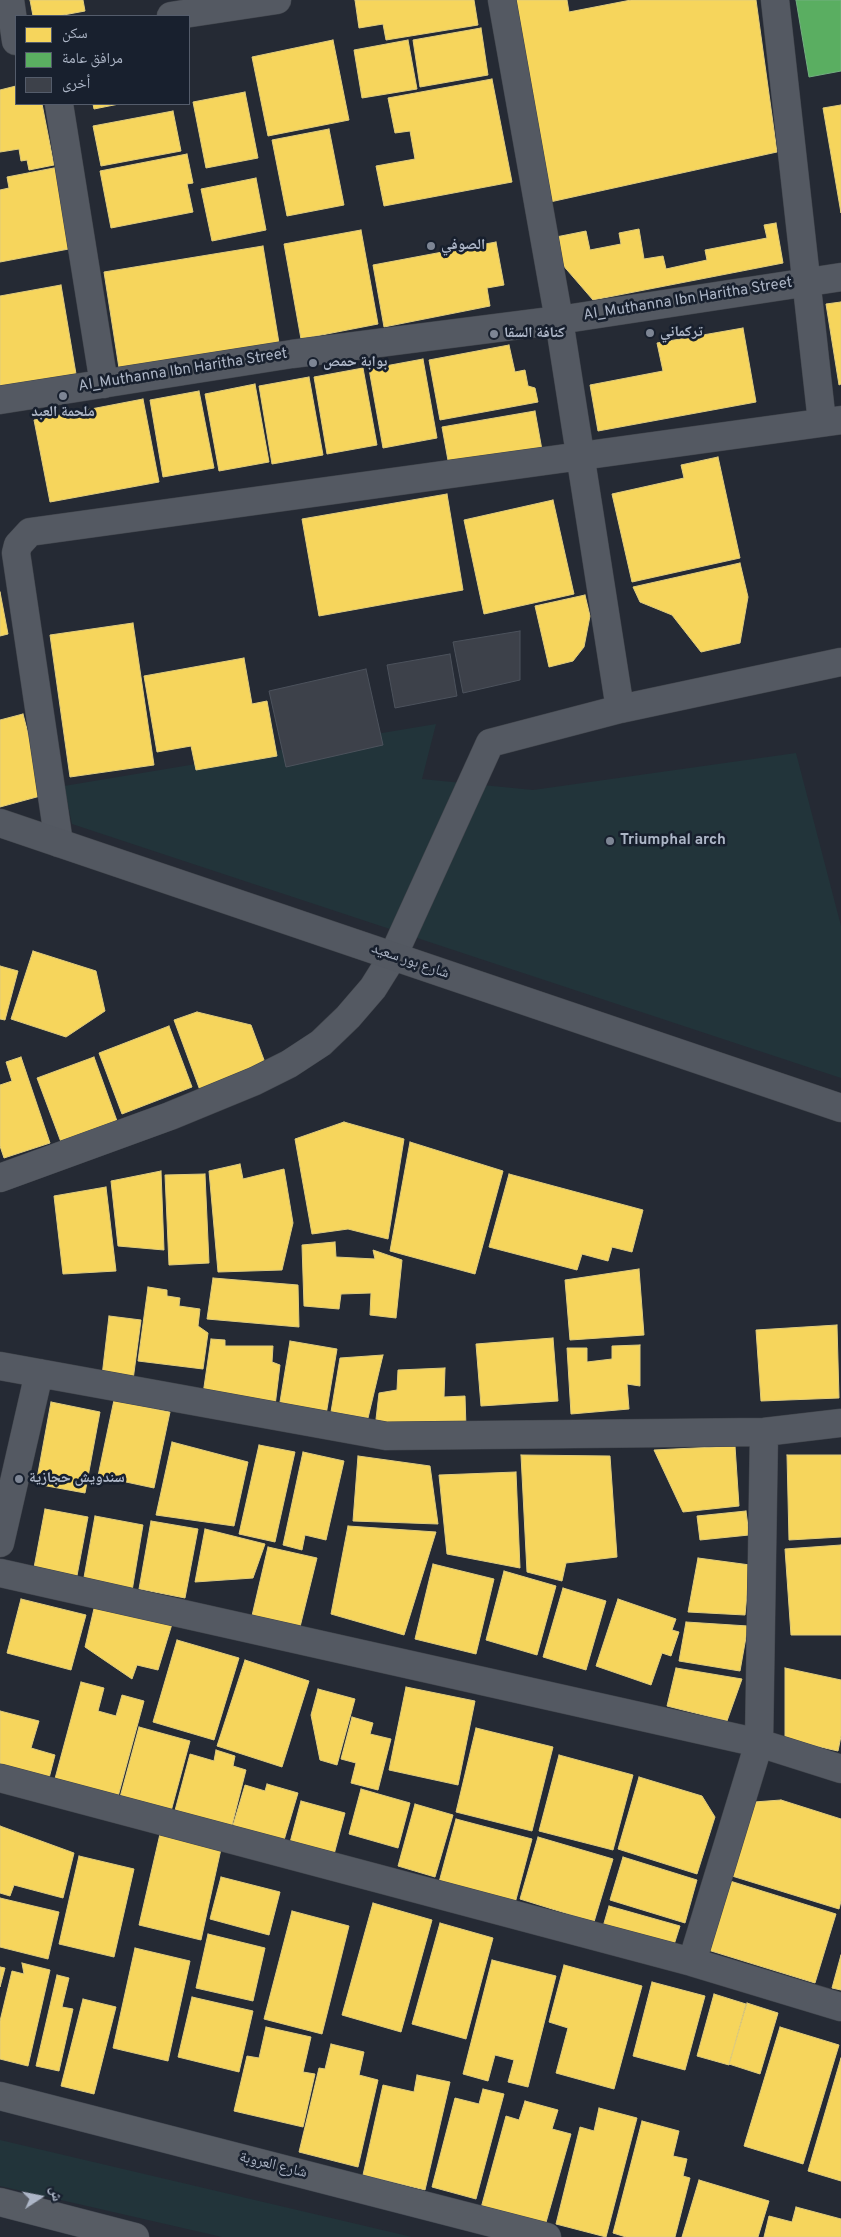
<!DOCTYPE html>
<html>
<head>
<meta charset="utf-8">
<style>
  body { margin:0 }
  #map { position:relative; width:841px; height:2237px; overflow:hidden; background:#252a34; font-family:Overpass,"Noto Naskh Arabic",sans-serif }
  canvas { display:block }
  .legend { position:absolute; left:15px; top:15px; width:175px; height:90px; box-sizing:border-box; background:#18202e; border:1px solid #545c6b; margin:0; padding:6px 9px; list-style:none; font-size:15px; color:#adb6c7 }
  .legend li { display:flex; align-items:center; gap:10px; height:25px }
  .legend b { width:25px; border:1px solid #545c6b }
  .north { position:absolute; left:15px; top:2172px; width:50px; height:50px; -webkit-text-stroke:4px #18202e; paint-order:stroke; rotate:79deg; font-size:14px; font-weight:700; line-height:20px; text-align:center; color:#adb6c7 }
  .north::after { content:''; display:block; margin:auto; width:18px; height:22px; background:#adb6c7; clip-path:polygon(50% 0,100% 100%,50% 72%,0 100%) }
</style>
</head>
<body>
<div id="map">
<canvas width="841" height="2237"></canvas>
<ul class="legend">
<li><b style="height:14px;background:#f6d55c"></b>سكن</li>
<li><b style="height:14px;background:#5aae61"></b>مرافق عامة</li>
<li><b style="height:14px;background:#3d414a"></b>أخرى</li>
</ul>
<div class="north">ش</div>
</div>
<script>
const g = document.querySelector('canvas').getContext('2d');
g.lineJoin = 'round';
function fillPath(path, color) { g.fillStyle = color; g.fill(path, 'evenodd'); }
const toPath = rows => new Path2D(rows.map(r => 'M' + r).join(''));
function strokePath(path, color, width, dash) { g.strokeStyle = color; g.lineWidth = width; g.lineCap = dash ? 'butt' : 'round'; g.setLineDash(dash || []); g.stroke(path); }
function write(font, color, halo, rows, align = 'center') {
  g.font = font + ' Overpass,"Noto Naskh Arabic",sans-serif'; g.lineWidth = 5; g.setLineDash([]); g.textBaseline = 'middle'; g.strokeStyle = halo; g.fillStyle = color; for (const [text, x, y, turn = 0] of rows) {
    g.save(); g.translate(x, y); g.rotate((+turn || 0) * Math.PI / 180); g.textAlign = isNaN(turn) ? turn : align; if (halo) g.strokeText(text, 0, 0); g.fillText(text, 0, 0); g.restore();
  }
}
const green = toPath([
  [436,724,422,779,533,790,796,753,841,926,841,1078,72,824,64,786],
  [0,2140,412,2237,222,2237,0,2186]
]);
const homes = toPath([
  [30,0,83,0,85,11,58,16,33,16,30,0],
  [355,0,474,0,478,25,386,40,383,24,359,28,355,0],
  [512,0,567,0,569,12,631,0,756,0,777,152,550,202,512,0],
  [481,28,488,75,420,87,413,40,481,28],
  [333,40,349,120,268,136,252,57,333,40],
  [408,40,417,89,362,98,354,50,408,40],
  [492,79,512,182,384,206,376,166,415,159,410,131,395,133,388,98,492,79],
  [16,86,16,104,42,104,54,165,29,170,27,160,21,161,19,149,0,152,0,90,16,86],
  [245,92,258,158,206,168,193,102,245,92],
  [93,104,119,104,94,109,93,104],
  [841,105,841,213,823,108,841,105],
  [173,111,181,151,101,166,93,126,173,111],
  [329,129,344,205,287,216,272,140,329,129],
  [187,154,193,183,187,184,193,212,111,228,100,171,187,154],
  [59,167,74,248,0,262,0,190,9,188,7,177,59,167],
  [256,178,266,230,212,241,201,189,256,178],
  [776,223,783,263,593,300,561,263,556,237,586,231,590,250,621,244,619,233,639,229,644,259,663,256,666,269,707,260,705,250,767,238,764,225,776,223],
  [361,230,378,324,301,339,284,244,361,230],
  [496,242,504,285,487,288,490,306,384,327,373,265,496,242],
  [263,246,279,343,119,368,104,272,263,246],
  [61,285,76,374,0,387,0,296,61,285],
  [841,302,841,384,839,385,826,304,841,302],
  [743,328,756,402,598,431,590,385,663,371,657,343,743,328],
  [509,345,515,372,525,370,528,386,535,388,538,402,440,420,429,360,509,345],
  [423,359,437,438,383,448,369,369,423,359],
  [363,368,377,445,327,454,314,377,363,368],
  [309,377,323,455,272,464,259,386,309,377],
  [255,384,269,462,219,471,205,394,255,384],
  [199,391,214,468,163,477,150,400,199,391],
  [143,399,159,482,50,502,34,420,143,399],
  [535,411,542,450,449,466,442,427,535,411],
  [718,457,740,558,632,582,612,494,684,478,681,465,718,457],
  [447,494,463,590,319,616,302,519,447,494],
  [553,500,574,594,484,614,464,520,553,500],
  [740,563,748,597,740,643,701,652,672,615,640,602,633,587,740,563],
  [0,592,8,634,0,636,0,592],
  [585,595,590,616,584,647,573,661,549,667,535,606,585,595],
  [133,623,154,765,70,777,50,635,133,623],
  [244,658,252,704,267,701,277,756,196,770,191,746,157,752,144,676,244,658],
  [23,714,44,795,0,807,0,720,23,714],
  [33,951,96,971,105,1011,66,1037,11,1019,33,951],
  [0,966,18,971,5,1020,0,1019,0,966],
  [197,1012,251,1025,267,1068,201,1093,174,1020,197,1012],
  [169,1026,192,1087,122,1114,99,1053,169,1026],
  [21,1057,50,1143,4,1158,0,1146,0,1085,12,1081,6,1062,21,1057],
  [94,1057,117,1121,61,1142,37,1078,94,1057],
  [344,1122,404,1139,388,1239,348,1229,312,1234,295,1139,344,1122],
  [410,1142,503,1171,475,1274,390,1251,410,1142],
  [240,1164,243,1179,284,1169,293,1223,282,1270,218,1272,209,1171,240,1164],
  [161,1171,164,1250,118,1246,111,1181,161,1171],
  [205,1174,209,1263,169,1265,165,1175,205,1174],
  [509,1174,643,1210,632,1252,612,1247,608,1261,582,1254,577,1270,489,1247,509,1174],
  [106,1187,116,1271,63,1274,54,1196,106,1187],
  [335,1242,336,1257,375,1259,373,1250,402,1260,396,1318,370,1315,371,1293,341,1294,339,1309,304,1306,302,1245,335,1242],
  [639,1269,644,1335,570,1340,565,1280,639,1269],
  [213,1278,298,1285,299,1327,207,1319,213,1278],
  [148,1287,167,1290,167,1296,180,1298,179,1306,200,1309,198,1326,208,1333,203,1369,138,1361,148,1287],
  [109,1316,141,1320,133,1380,102,1376,109,1316],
  [837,1325,839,1398,761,1401,756,1330,837,1325],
  [553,1338,558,1401,481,1406,476,1344,553,1338],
  [211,1339,225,1340,225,1346,273,1346,272,1362,280,1365,275,1406,203,1394,211,1339],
  [290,1341,337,1349,326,1415,279,1408,290,1341],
  [640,1345,640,1386,627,1384,629,1409,571,1414,567,1348,587,1348,587,1362,612,1359,612,1346,640,1345],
  [383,1355,368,1418,331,1412,340,1358,383,1355],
  [445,1368,444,1397,465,1396,466,1428,375,1428,379,1393,397,1390,398,1370,445,1368],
  [114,1400,170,1412,154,1488,98,1476,114,1400],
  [51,1402,100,1412,85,1493,36,1484,51,1402],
  [172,1442,248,1462,234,1526,156,1515,172,1442],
  [259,1445,295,1452,275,1542,239,1534,259,1445],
  [735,1446,739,1506,683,1512,654,1450,735,1446],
  [303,1452,344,1461,326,1540,305,1535,302,1550,283,1545,303,1452],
  [521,1455,610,1456,617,1557,566,1563,562,1581,527,1572,521,1455],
  [787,1455,841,1455,841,1537,789,1540,787,1455],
  [358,1456,430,1466,438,1524,353,1521,358,1456],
  [516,1472,520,1568,447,1554,439,1475,516,1472],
  [45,1509,88,1517,76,1581,33,1573,45,1509],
  [746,1511,749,1535,700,1540,697,1516,746,1511],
  [95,1516,143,1525,132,1591,83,1583,95,1516],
  [151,1521,198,1529,185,1598,139,1589,151,1521],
  [348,1526,436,1532,404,1635,331,1614,348,1526],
  [205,1529,265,1544,253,1578,195,1582,205,1529],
  [841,1545,841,1635,791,1635,785,1549,841,1545],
  [268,1547,317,1558,299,1631,251,1620,268,1547],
  [698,1558,750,1565,745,1615,688,1612,698,1558],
  [433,1564,494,1579,476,1654,415,1639,433,1564],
  [504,1571,556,1586,537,1655,486,1640,504,1571],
  [563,1588,606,1601,586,1670,543,1657,563,1588],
  [21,1599,86,1615,71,1670,7,1653,21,1599],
  [618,1599,676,1619,672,1630,679,1632,671,1656,662,1653,651,1685,596,1666,618,1599],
  [96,1600,172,1624,158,1670,137,1665,132,1679,85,1647,96,1600],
  [686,1622,748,1626,740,1671,679,1661,686,1622],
  [177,1640,239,1658,214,1740,153,1722,177,1640],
  [245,1660,309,1681,282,1767,217,1746,245,1660],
  [676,1668,742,1679,727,1721,667,1706,676,1668],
  [785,1668,841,1680,841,1736,838,1751,785,1739,785,1668],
  [81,1682,104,1688,98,1711,116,1716,122,1695,144,1701,116,1804,53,1786,81,1682],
  [406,1687,475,1701,458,1785,389,1770,406,1687],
  [318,1689,355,1699,337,1765,320,1760,311,1715,318,1689],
  [0,1711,39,1721,31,1748,55,1755,47,1786,0,1773,0,1711],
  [352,1717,373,1723,370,1734,391,1739,378,1790,351,1783,356,1763,341,1759,352,1717],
  [139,1727,190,1741,170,1815,119,1801,139,1727],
  [476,1728,553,1747,532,1831,456,1812,476,1728],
  [216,1750,235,1756,233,1766,246,1770,230,1833,173,1818,190,1754,214,1761,216,1750],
  [559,1755,633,1775,613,1850,539,1831,559,1755],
  [639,1777,702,1796,715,1817,697,1874,618,1849,639,1777],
  [267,1784,298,1793,282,1847,231,1832,245,1785,265,1791,267,1784],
  [361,1789,410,1803,398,1848,349,1834,361,1789],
  [781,1800,841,1819,841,1901,839,1909,732,1876,754,1802,781,1800],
  [301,1801,345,1813,332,1862,288,1850,301,1801],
  [415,1804,453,1815,435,1877,398,1866,415,1804],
  [456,1819,532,1839,514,1907,438,1886,456,1819],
  [0,1826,74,1853,63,1898,14,1885,10,1896,0,1893,0,1826],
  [160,1834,221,1849,201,1940,139,1925,160,1834],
  [538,1837,613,1859,594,1922,520,1899,538,1837],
  [79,1856,134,1869,114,1957,59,1944,79,1856],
  [623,1857,697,1880,685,1923,610,1900,623,1857],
  [221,1877,280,1892,269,1935,210,1919,221,1877],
  [730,1881,836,1914,815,1983,708,1950,730,1881],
  [0,1898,59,1912,48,1959,0,1947,0,1898],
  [373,1903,432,1920,401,2032,342,2015,373,1903],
  [609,1906,680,1926,672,1951,602,1930,609,1906],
  [292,1911,349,1926,322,2034,264,2019,292,1911],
  [440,1923,493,1938,466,2039,412,2024,440,1923],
  [208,1934,265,1948,253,2001,196,1988,208,1934],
  [135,1948,190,1961,168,2061,113,2048,135,1948],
  [841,1955,841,1990,832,1988,841,1955],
  [492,1960,556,1976,528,2087,508,2082,514,2060,495,2055,488,2081,463,2074,492,1960],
  [22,1963,50,1970,28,2066,0,2059,0,2021,12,1971,24,1974,22,1963],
  [564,1965,642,1986,614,2089,556,2073,568,2028,549,2022,564,1965],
  [0,1967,5,1968,0,1987,0,1967],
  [57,1975,69,1978,62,2007,73,2009,59,2071,36,2066,57,1975],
  [652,1982,705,1996,685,2070,633,2056,652,1982],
  [714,1994,746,2004,729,2065,697,2056,714,1994],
  [192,1997,253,2011,239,2072,178,2057,192,1997],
  [83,1999,116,2007,94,2094,61,2086,83,1999],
  [747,2003,778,2013,760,2074,729,2064,747,2003],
  [266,2027,311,2037,303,2072,315,2074,303,2127,234,2111,247,2056,259,2058,266,2027],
  [780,2027,839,2045,803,2164,744,2146,780,2027],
  [331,2044,364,2052,359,2075,378,2080,358,2167,299,2152,319,2068,325,2069,331,2044],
  [841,2058,841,2181,808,2171,841,2058],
  [417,2075,450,2082,425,2190,363,2175,383,2085,414,2092,417,2075],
  [483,2089,504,2094,476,2199,432,2187,455,2098,479,2104,483,2089],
  [525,2101,558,2110,552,2129,571,2134,545,2226,481,2208,506,2116,519,2120,525,2101],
  [599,2108,637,2118,606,2237,556,2224,580,2127,594,2131,599,2108],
  [642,2121,679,2131,673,2156,687,2159,683,2176,690,2178,675,2237,626,2237,613,2233,642,2121],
  [699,2180,769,2201,758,2237,682,2237,699,2180],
  [796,2207,841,2219,841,2237,764,2237,769,2216,792,2222,796,2207]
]);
const public = toPath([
  [796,0,841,0,841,71,809,77,796,0]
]);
const building = toPath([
  [520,631,520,680,463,693,453,642,520,631],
  [450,654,457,696,395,708,387,665,450,654],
  [366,669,383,745,286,767,269,691,366,669]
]);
const street = toPath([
  [10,0,16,41],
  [502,0,559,320,620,709],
  [775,0,822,422],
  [171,16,277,0],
  [59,104,104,384],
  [0,400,292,354,559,320,841,277],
  [59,843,16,553,18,545,30,532,841,420],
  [0,1178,170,1116,255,1081,289,1064,321,1043,348,1017,373,988,393,956,490,743,620,709,841,662],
  [0,1366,386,1436,764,1432,841,1423],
  [0,1543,39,1373],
  [0,1573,759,1743,841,1769],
  [0,1778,692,1962,841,2007],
  [692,1962,759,1743,764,1432]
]);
const secondary = toPath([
  [0,823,841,1108]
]);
const primary = toPath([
  [0,2096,547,2237],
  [0,2202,135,2237]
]);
const markers = [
  [431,246,5,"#7d8594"],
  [650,333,5,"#7d8594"],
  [494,334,5,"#7d8594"],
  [313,363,5,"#7d8594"],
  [63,396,5,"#7d8594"],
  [610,841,5,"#7d8594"],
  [19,1479,5,"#7d8594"]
];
const poiNames = [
  ["الصوفي",441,246],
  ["تركماني",660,333],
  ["كنافة السقا",504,334],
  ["بوابة حمص",323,363],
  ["ملحمة العبد",63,413,"center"],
  ["Triumphal arch",620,841],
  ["سندويش حجازية",29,1479]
];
const streetNames = [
  ["Al_Muthanna Ibn Haritha Street",688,300,-9],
  ["Al_Muthanna Ibn Haritha Street",183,371,-9],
  ["شارع بور سعيد",410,962,19],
  ["شارع العروبة",273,2166,14]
];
fillPath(green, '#22343a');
fillPath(homes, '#f6d55c');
strokePath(homes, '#e0cc7c', 1);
fillPath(public, '#5aae61');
strokePath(public, '#73b080', 1);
fillPath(building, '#3d414a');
strokePath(building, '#4c525c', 1);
strokePath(street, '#41454c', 29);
strokePath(secondary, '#41454c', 29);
strokePath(primary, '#424750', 29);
strokePath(street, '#545962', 28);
strokePath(secondary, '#535861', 28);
strokePath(primary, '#575c64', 28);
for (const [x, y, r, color] of markers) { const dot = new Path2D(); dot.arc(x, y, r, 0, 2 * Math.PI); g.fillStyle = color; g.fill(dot); strokePath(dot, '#18202e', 2); }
write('bold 15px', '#adb6c7', '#18202e', poiNames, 'left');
write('15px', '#adb6c7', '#18202e', streetNames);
</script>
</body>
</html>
